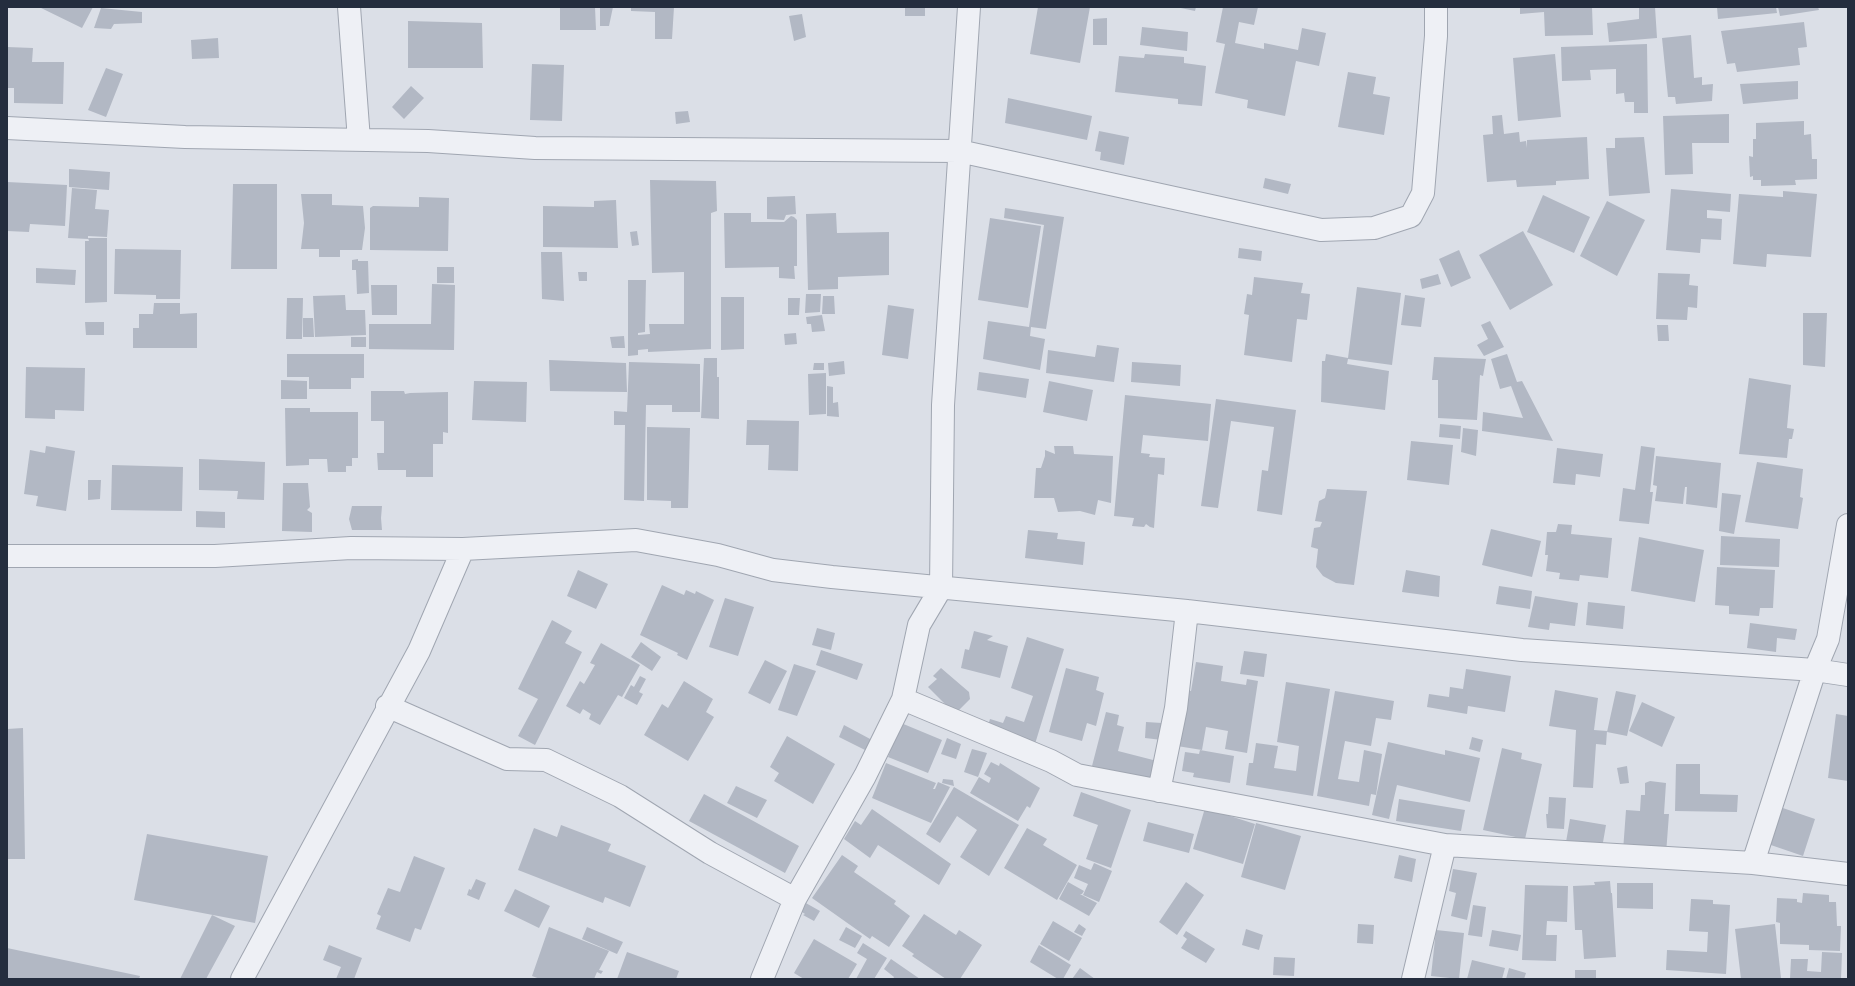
<!DOCTYPE html>
<html>
<head>
<meta charset="utf-8">
<style>
  body { margin:0 }
  #map { position:relative; width:1855px; height:986px; overflow:hidden; background:#dbdfe7; font-family:"Roboto Condensed",sans-serif }
  canvas { display:block }
  .frame { position:absolute; inset:0; border:8px solid #242d3e; pointer-events:none }
</style>
</head>
<body>
<div id="map">
<canvas width="1855" height="986"></canvas>
<div class="frame"></div>
</div>
<script>
const g = document.querySelector('canvas').getContext('2d');
g.lineJoin = 'round';
function fillPath(path, color) { g.fillStyle = color; g.fill(path, 'evenodd'); }
const toPath = rows => new Path2D(rows.map(r => 'M' + r).join(''));
function strokePath(path, color, width, dash) { g.strokeStyle = color; g.lineWidth = width; g.lineCap = dash ? 'butt' : 'round'; g.setLineDash(dash || []); g.stroke(path); }
const building = toPath([
  [39,7,93,7,82,28],
  [560,7,595,7,596,30,560,30],
  [600,7,613,7,609,26,600,26],
  [631,7,674,7,672,39,655,39,655,12,631,11],
  [905,7,925,7,925,16,905,16],
  [1038,7,1090,7,1080,63,1030,54],
  [1176,7,1196,7,1195,11],
  [1223,7,1258,7,1254,25,1239,22,1235,43,1264,49,1264,43,1298,50,1302,28,1326,33,1319,66,1296,61,1285,116,1247,108,1248,100,1215,93,1225,44,1216,42],
  [1520,7,1592,7,1593,35,1545,36,1544,12,1520,14],
  [1639,7,1655,7,1657,38,1609,42,1607,23,1639,19],
  [1717,7,1776,7,1777,13,1718,19],
  [1778,7,1818,7,1819,10,1780,16],
  [101,8,142,12,142,23,114,24,111,29,94,28],
  [802,14,806,37,794,41,789,16],
  [1107,18,1107,45,1093,45,1093,19],
  [408,21,482,23,483,68,408,68],
  [1804,22,1807,47,1798,48,1800,65,1737,72,1735,63,1727,64,1721,31],
  [1142,27,1188,32,1187,51,1140,45],
  [1691,35,1694,78,1702,77,1702,85,1713,84,1712,101,1676,104,1675,97,1668,97,1662,38],
  [218,38,219,58,192,59,191,40],
  [1647,44,1648,113,1634,113,1634,102,1625,102,1624,93,1616,94,1616,69,1590,70,1591,80,1562,81,1561,47],
  [7,47,33,48,32,62,64,62,63,104,14,103,14,88,7,88],
  [1145,54,1184,57,1184,63,1206,66,1202,106,1178,104,1178,99,1115,92,1119,56,1144,58],
  [1555,54,1561,117,1518,121,1513,58],
  [532,64,564,65,562,121,530,120],
  [106,68,123,74,106,117,88,110],
  [1348,72,1376,77,1373,94,1390,97,1384,135,1338,127],
  [1798,81,1798,99,1743,104,1740,84],
  [411,86,424,98,404,119,392,107],
  [1008,98,1092,116,1087,140,1005,123],
  [688,111,690,122,676,124,675,112],
  [1729,114,1729,143,1692,143,1693,174,1665,175,1663,116],
  [1502,115,1504,134,1519,132,1520,142,1526,141,1527,148,1527,140,1587,137,1589,179,1556,181,1556,185,1517,187,1516,180,1487,182,1483,135,1493,134,1492,116],
  [1804,121,1804,135,1811,134,1812,159,1817,159,1817,179,1795,180,1796,185,1761,186,1761,180,1753,180,1753,176,1750,177,1749,156,1753,157,1753,139,1756,139,1756,123],
  [1099,131,1129,137,1124,165,1100,160,1101,152,1095,151],
  [1644,137,1650,193,1609,196,1606,148,1615,148,1615,138],
  [69,169,110,172,109,190,69,187],
  [1265,178,1291,184,1288,194,1263,188],
  [650,180,716,181,717,211,711,213,711,349,648,352,648,349,638,350,638,355,628,356,628,280,646,280,645,332,638,333,638,335,650,334,649,324,684,324,684,272,652,273],
  [7,182,67,185,65,226,30,224,29,232,7,231],
  [233,184,277,184,277,269,231,269],
  [72,188,97,190,95,209,109,210,107,237,88,236,88,234,88,239,68,238],
  [1671,189,1731,194,1730,212,1707,210,1707,218,1722,219,1721,240,1701,239,1700,253,1666,250],
  [1783,191,1817,194,1811,257,1767,254,1766,267,1733,264,1739,194,1783,197],
  [301,194,332,194,332,205,363,206,365,228,362,250,340,250,340,257,319,257,319,249,301,249,304,223],
  [1543,195,1590,217,1574,253,1527,232],
  [795,196,796,214,786,215,784,220,767,219,767,197],
  [419,197,449,198,448,251,370,250,370,208,373,206,419,207],
  [616,200,618,248,543,247,543,206,594,207,594,201],
  [1607,201,1645,220,1617,276,1580,256],
  [1005,208,1064,217,1046,329,1031,327,1030,336,1045,339,1040,370,983,359,988,321,1029,327,1044,225,1004,218],
  [724,213,751,213,751,222,784,222,791,216,794,217,797,220,797,266,794,266,795,279,779,278,779,267,725,268],
  [836,213,837,233,889,232,889,275,838,277,838,289,808,290,806,214],
  [990,218,1041,226,1028,308,978,300],
  [637,231,639,245,632,246,630,232],
  [1523,231,1553,285,1510,310,1479,255],
  [88,238,107,238,107,302,85,303,85,241,89,241],
  [1239,248,1262,251,1261,261,1238,258],
  [115,249,181,250,180,299,156,299,156,295,114,294],
  [1459,250,1471,278,1451,287,1439,259],
  [541,252,562,252,564,301,542,299],
  [358,259,358,261,368,261,369,293,357,294,356,270,352,270,352,260],
  [437,267,454,267,454,283,437,283],
  [36,268,76,270,75,285,36,283],
  [578,272,587,272,587,281,579,281],
  [1658,273,1690,274,1689,285,1698,286,1697,308,1688,307,1687,320,1656,319],
  [1438,274,1441,284,1422,289,1420,279],
  [1254,277,1303,283,1301,293,1310,294,1307,320,1297,319,1292,362,1244,355,1249,315,1244,314,1247,294,1252,295],
  [432,284,455,285,454,350,369,349,369,324,431,324],
  [371,285,397,285,397,315,372,315],
  [1357,287,1401,293,1392,365,1348,359,1347,364,1389,371,1385,410,1321,402,1322,361,1325,361,1326,354,1348,358],
  [806,294,821,294,820,312,805,313],
  [345,295,346,310,365,310,366,335,315,337,313,296],
  [1405,295,1425,298,1421,327,1401,325],
  [823,296,834,296,835,314,822,314],
  [721,297,744,297,744,349,721,350],
  [287,298,303,298,302,339,286,339],
  [788,298,800,298,799,315,788,315],
  [154,303,180,303,180,314,197,313,197,348,133,348,133,328,139,328,139,314,153,314],
  [888,305,914,309,908,359,882,355],
  [1803,313,1827,313,1825,367,1803,365],
  [822,315,825,331,812,332,811,324,807,324,806,317],
  [303,318,313,318,314,337,303,337],
  [1490,321,1504,347,1484,356,1477,345,1488,339,1481,325],
  [85,322,104,322,104,335,86,335],
  [1657,325,1668,325,1669,341,1658,341],
  [796,333,797,344,785,345,784,334],
  [624,336,625,348,612,348,610,337],
  [351,337,366,337,366,347,351,347],
  [1097,345,1119,348,1114,382,1046,373,1048,350,1095,357],
  [287,354,364,354,364,378,351,378,351,389,309,389,309,377,287,377],
  [1507,354,1517,382,1522,381,1553,441,1482,431,1483,412,1523,418,1511,386,1500,389,1491,359],
  [1434,357,1486,359,1483,376,1480,375,1477,420,1438,418,1438,380,1432,380],
  [704,358,717,358,717,377,719,377,719,419,701,418],
  [549,360,626,363,627,392,550,391],
  [844,361,845,374,829,376,828,363],
  [629,362,700,364,700,412,672,412,672,405,646,405,644,501,624,500,625,425,614,425,614,411,627,412],
  [1132,362,1181,365,1180,386,1131,382],
  [814,363,824,363,824,370,813,370],
  [26,367,85,368,84,411,55,410,55,419,25,418],
  [979,372,1029,379,1026,398,977,390],
  [826,373,826,414,809,415,808,374],
  [1749,378,1791,385,1787,428,1794,429,1792,439,1789,439,1787,458,1739,454],
  [281,380,307,381,307,399,281,399],
  [474,381,527,382,526,422,472,420],
  [1049,381,1093,390,1087,421,1043,412],
  [827,386,833,387,833,403,838,402,839,417,827,416],
  [371,391,404,391,405,394,410,393,448,392,448,433,443,432,443,444,433,444,433,477,406,477,406,470,378,470,377,453,384,453,384,421,371,421],
  [1125,395,1211,404,1208,441,1143,435,1141,453,1150,454,1149,457,1165,458,1164,475,1158,474,1154,528,1150,527,1146,524,1144,527,1132,526,1134,518,1114,516],
  [1216,399,1296,410,1282,515,1257,511,1262,470,1268,471,1274,427,1231,421,1218,508,1201,506],
  [285,408,310,408,310,412,358,412,358,458,352,458,352,466,346,466,346,472,328,472,327,459,309,459,309,465,286,466],
  [747,420,799,421,798,471,768,470,769,445,746,445],
  [1440,424,1461,426,1460,439,1439,437],
  [647,427,690,428,688,508,671,508,671,501,647,500],
  [1463,428,1478,430,1476,456,1461,452],
  [1411,441,1453,445,1449,485,1407,480],
  [46,446,75,451,66,511,36,506,38,496,24,494,30,450,45,453],
  [1054,446,1073,446,1074,454,1113,456,1111,503,1098,500,1095,515,1080,511,1058,512,1054,498,1034,498,1036,468,1041,468,1045,456,1045,450,1055,454],
  [1641,446,1655,448,1650,492,1653,492,1649,524,1619,521,1623,488,1635,490],
  [1557,448,1603,454,1600,477,1576,474,1575,485,1553,483],
  [1656,456,1721,463,1717,508,1686,504,1687,487,1685,487,1683,504,1655,501,1657,486,1653,485],
  [199,459,265,462,264,500,237,499,238,491,199,490],
  [1757,462,1803,469,1800,497,1803,498,1798,529,1745,522],
  [112,465,183,467,182,511,111,510],
  [88,480,101,480,100,499,88,500],
  [283,483,308,483,310,507,307,510,312,513,312,532,282,531],
  [1327,489,1367,491,1354,585,1336,583,1323,576,1316,567,1318,549,1311,547,1314,528,1320,527,1322,522,1315,521,1319,501,1325,498],
  [1722,493,1741,495,1734,534,1719,531],
  [352,506,382,506,381,518,382,530,352,530,349,519],
  [196,511,225,512,225,528,196,527],
  [1558,524,1572,525,1571,534,1612,538,1608,578,1580,575,1579,581,1559,579,1560,573,1546,571,1548,555,1545,555,1547,532,1556,532],
  [1491,529,1541,541,1532,577,1482,565],
  [1028,530,1058,533,1057,539,1085,542,1083,565,1025,558],
  [1721,536,1780,539,1779,567,1720,565],
  [1639,537,1704,550,1695,602,1631,591],
  [1717,567,1775,570,1773,608,1760,608,1759,616,1729,614,1729,606,1715,605],
  [578,570,608,584,596,609,567,596],
  [1406,570,1440,576,1439,597,1402,592],
  [662,585,684,595,686,590,695,594,696,591,714,600,687,660,677,655,678,653,640,635],
  [1499,586,1532,591,1530,609,1496,604],
  [1535,596,1578,603,1575,626,1550,623,1549,630,1528,627],
  [725,598,754,607,738,656,709,647],
  [1588,602,1625,606,1623,629,1586,625],
  [552,620,572,631,565,643,582,652,535,745,518,736,538,699,518,689],
  [1750,623,1797,629,1795,640,1777,638,1776,652,1747,648],
  [817,628,835,633,831,650,812,645],
  [974,631,993,636,987,640,1008,646,1000,678,961,668,965,649,969,650],
  [1027,637,1064,649,1035,744,987,729,990,719,1003,723,1006,716,1024,722,1033,696,1011,688],
  [641,642,661,657,652,671,631,657],
  [601,643,640,665,622,697,618,695,600,725,589,719,591,714,583,709,580,714,566,706,580,681,584,684,595,665,590,663],
  [821,650,863,664,857,680,816,665],
  [1244,651,1267,654,1264,677,1240,674],
  [765,660,787,671,770,704,748,693],
  [1196,662,1223,666,1221,681,1246,685,1247,679,1258,681,1247,753,1225,749,1228,731,1206,727,1202,750,1177,746,1186,690,1191,691],
  [794,664,816,671,797,716,778,710],
  [941,668,969,692,970,699,955,714,928,687,937,679,933,676],
  [1066,668,1099,677,1096,690,1104,693,1096,726,1087,723,1082,741,1049,732],
  [1466,669,1511,676,1505,712,1468,706,1467,714,1427,707,1429,694,1449,697,1450,687,1463,689],
  [640,676,646,679,639,692,643,694,637,705,624,698,631,685,634,687],
  [684,681,713,699,706,712,714,717,688,761,644,735,662,704,668,708],
  [1286,682,1330,689,1313,796,1246,785,1249,763,1253,763,1256,743,1278,746,1274,768,1296,771,1299,746,1277,742],
  [1555,690,1598,698,1594,730,1607,731,1606,745,1596,744,1593,788,1573,787,1576,730,1549,726],
  [1335,691,1394,701,1391,720,1376,718,1371,746,1345,741,1338,779,1359,782,1364,750,1382,754,1376,795,1371,794,1369,806,1317,796],
  [1616,691,1636,695,1627,736,1607,732],
  [1642,702,1675,717,1662,747,1629,731],
  [1106,712,1119,715,1117,725,1124,727,1118,751,1157,761,1152,782,1092,766],
  [1836,714,1848,716,1848,781,1828,778],
  [1146,722,1162,723,1162,740,1145,738],
  [901,723,942,740,928,773,888,757],
  [844,725,872,740,867,751,839,737],
  [23,728,25,859,7,859,7,729],
  [787,736,835,764,813,804,774,781,779,773,770,767],
  [1472,737,1483,740,1480,752,1469,749],
  [947,738,961,744,956,759,941,754],
  [1388,742,1445,755,1445,750,1480,758,1470,802,1397,785,1389,819,1372,815],
  [1502,748,1522,753,1521,759,1542,764,1525,839,1483,830],
  [972,749,987,753,978,777,964,772],
  [1200,750,1234,756,1230,783,1193,777,1194,773,1182,771,1185,752,1199,754],
  [991,762,999,766,1000,763,1040,788,1030,808,1027,806,1018,821,970,793,979,777,989,783,991,778,984,774],
  [886,763,936,783,933,789,935,789,938,782,950,787,931,823,872,798],
  [1676,764,1700,764,1700,794,1738,795,1737,812,1675,811],
  [1627,766,1629,783,1620,784,1617,768],
  [943,779,953,780,954,786,942,783],
  [1650,781,1666,783,1664,814,1669,814,1666,854,1623,851,1626,810,1640,811,1641,795,1645,795,1645,783],
  [736,786,767,800,757,818,727,803],
  [954,787,1019,825,989,876,960,857,977,830,957,816,940,843,926,834],
  [1081,792,1131,810,1111,868,1086,859,1098,825,1073,816],
  [704,794,799,846,785,873,689,821],
  [1549,797,1566,798,1564,829,1547,828,1546,814,1548,814],
  [1399,799,1465,810,1461,831,1396,821],
  [1777,806,1815,819,1803,856,1765,843],
  [1205,808,1255,824,1243,864,1193,849],
  [872,809,951,864,939,885,878,845,870,858,844,839,855,821,861,825],
  [1570,819,1606,825,1602,848,1566,842],
  [1148,822,1194,834,1189,853,1143,841],
  [1256,823,1301,836,1285,890,1241,877],
  [561,825,611,844,608,851,646,866,630,907,605,897,603,903,518,870,534,828,557,837],
  [1027,828,1047,839,1043,845,1077,865,1057,900,1004,868],
  [147,834,268,856,255,923,134,900],
  [842,855,858,866,854,872,896,901,894,904,910,916,889,947,872,936,870,939,812,898],
  [1399,855,1416,859,1412,882,1394,878],
  [414,856,445,868,421,930,415,928,410,942,376,929,381,916,377,914,388,888,400,892],
  [1094,863,1112,871,1099,902,1083,895,1088,884,1074,878,1079,865,1091,870],
  [1453,869,1477,873,1467,920,1451,916,1456,893,1449,891],
  [476,879,486,883,479,900,467,895,469,889,471,890],
  [1610,881,1611,893,1612,893,1616,957,1584,959,1582,930,1575,930,1573,886,1595,885,1594,882],
  [1068,882,1084,891,1082,894,1080,894,1097,903,1089,916,1059,899],
  [1186,882,1204,895,1177,935,1159,922],
  [1617,883,1653,883,1653,909,1617,908],
  [1525,885,1568,886,1567,922,1547,921,1546,935,1557,935,1556,961,1522,960],
  [515,889,550,906,539,928,504,911],
  [1803,893,1829,895,1829,902,1836,902,1837,926,1841,926,1840,951,1809,950,1809,945,1780,944,1780,923,1776,922,1777,898,1797,899,1797,902,1802,903],
  [1691,899,1713,900,1713,904,1730,905,1726,974,1666,970,1667,950,1707,952,1708,932,1689,931],
  [804,902,820,911,814,921,803,915,805,914,799,910],
  [1473,905,1486,907,1482,937,1468,935],
  [924,914,956,935,959,930,982,945,960,979,946,979,912,956,914,954,902,946],
  [212,915,235,926,206,979,180,979],
  [1053,921,1082,938,1069,961,1040,944],
  [1079,924,1086,929,1082,936,1074,932],
  [1358,924,1374,925,1373,944,1357,943],
  [1775,924,1781,978,1741,979,1735,929],
  [549,927,609,951,599,970,603,971,601,974,597,972,594,979,540,979,532,976],
  [587,927,623,942,617,954,582,939],
  [846,927,862,936,855,948,839,940],
  [1246,929,1263,935,1259,950,1242,945],
  [1436,930,1464,933,1459,979,1431,976],
  [1492,930,1521,935,1518,951,1489,946],
  [1186,931,1215,949,1206,963,1181,948,1187,939,1183,936],
  [814,939,857,964,848,979,804,979,794,973],
  [863,943,887,958,874,979,856,979,867,959,857,953],
  [329,945,362,958,354,979,336,979,341,967,323,960],
  [1039,945,1071,965,1063,979,1058,979,1030,962],
  [7,948,140,976,139,979,7,979],
  [627,952,679,971,676,979,617,979],
  [1822,952,1842,953,1841,979,1790,979,1791,959,1808,959,1807,971,1821,972],
  [1274,957,1295,958,1294,976,1273,975],
  [891,959,920,979,893,979,894,977,884,969],
  [1472,960,1505,968,1502,979,1467,979],
  [1080,968,1095,979,1072,979],
  [1509,968,1526,973,1524,979,1506,979],
  [1575,970,1596,970,1596,979,1575,979]
]);
const street = toPath([
  [349,7,359,140],
  [7,128,185,137,428,141,535,148,959,151,1321,230,1374,228,1411,216,1423,193,1436,36,1436,7],
  [7,556,215,556,351,548,463,549,636,540,718,555,773,570,832,577,1187,611,1522,650,1815,670,1828,639,1848,525],
  [903,699,1051,761,1077,775,1445,845,1753,863,1848,874],
  [387,706,507,759,546,760,620,796,710,853,795,899],
  [1159,791,1176,708,1187,611],
  [1753,863,1815,670,1848,675],
  [242,979,419,651,463,549],
  [762,979,795,899,865,776,903,699,919,625,941,588,943,405,969,7],
  [1413,979,1445,845]
]);
fillPath(building, '#b2b8c4');
strokePath(street, '#a0a6b1', 24);
strokePath(street, '#eef0f5', 22);
</script>
</body>
</html>
